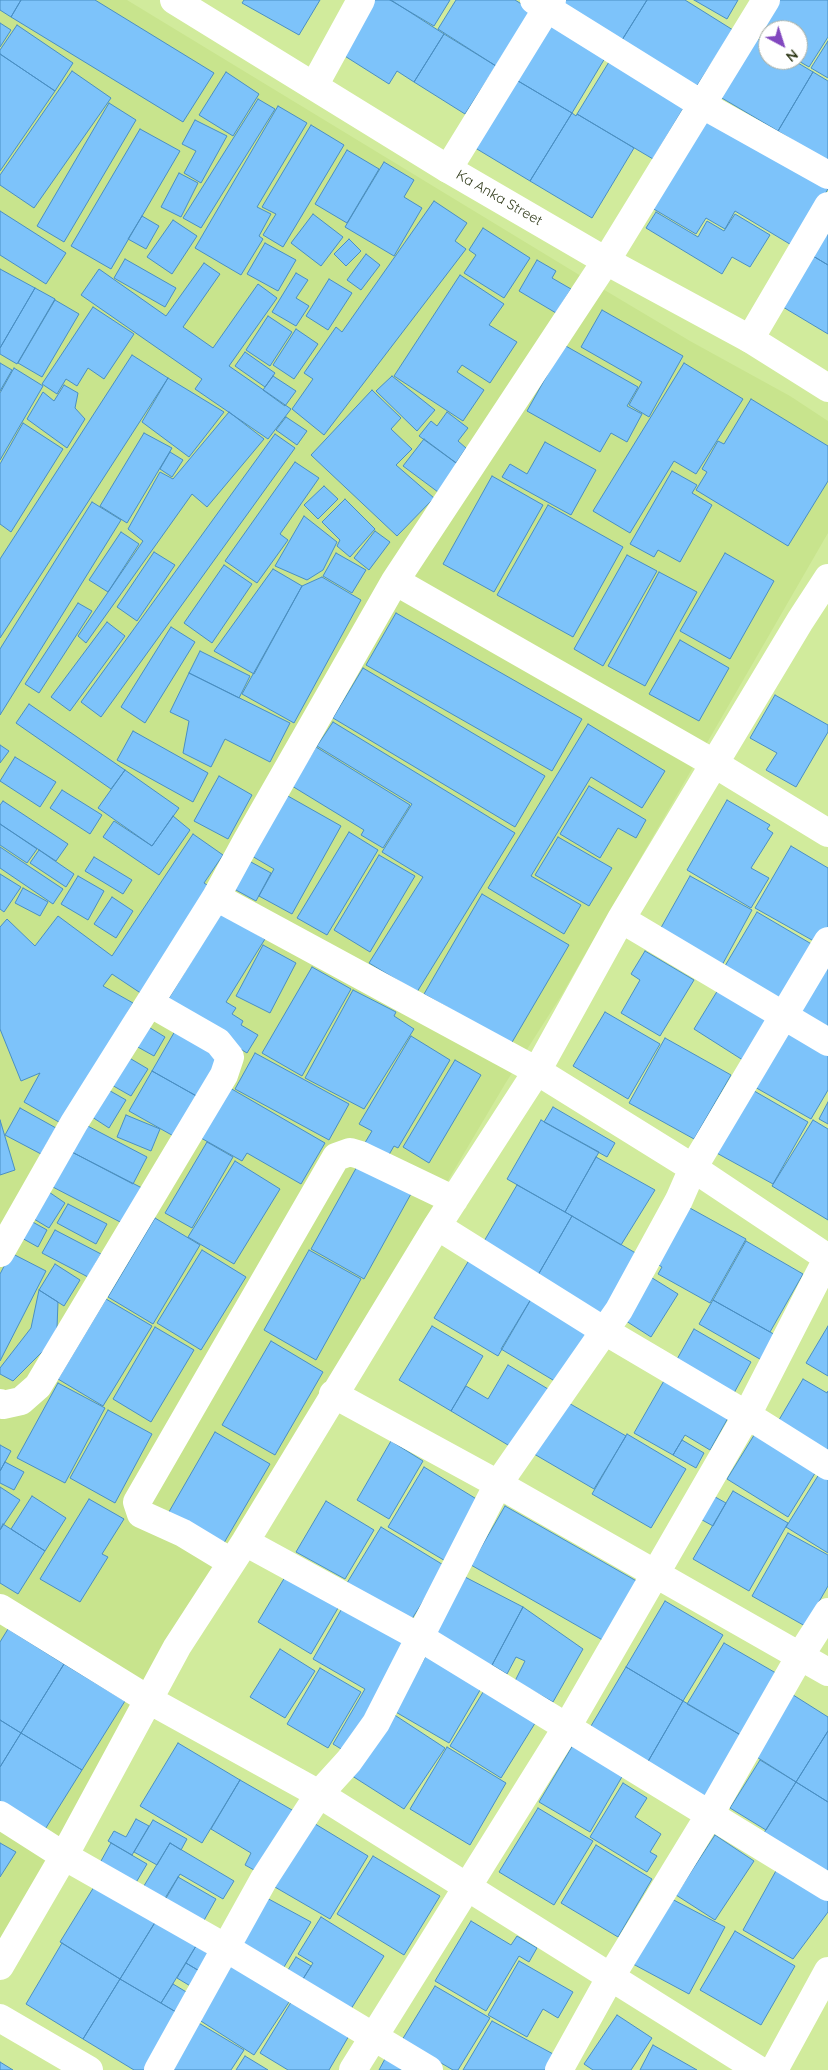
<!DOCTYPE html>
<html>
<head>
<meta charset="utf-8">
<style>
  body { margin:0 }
  #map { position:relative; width:828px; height:2070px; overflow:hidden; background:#d1eb9c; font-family:Quicksand,sans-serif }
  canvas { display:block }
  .north { position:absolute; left:758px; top:20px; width:50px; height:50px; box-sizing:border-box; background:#fff; border:1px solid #acb0a3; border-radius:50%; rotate:140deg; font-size:14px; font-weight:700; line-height:20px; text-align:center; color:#303a1a }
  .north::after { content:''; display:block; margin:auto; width:18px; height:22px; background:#8248bf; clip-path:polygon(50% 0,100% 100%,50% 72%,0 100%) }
</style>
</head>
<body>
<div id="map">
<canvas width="828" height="2070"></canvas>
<div class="north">N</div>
</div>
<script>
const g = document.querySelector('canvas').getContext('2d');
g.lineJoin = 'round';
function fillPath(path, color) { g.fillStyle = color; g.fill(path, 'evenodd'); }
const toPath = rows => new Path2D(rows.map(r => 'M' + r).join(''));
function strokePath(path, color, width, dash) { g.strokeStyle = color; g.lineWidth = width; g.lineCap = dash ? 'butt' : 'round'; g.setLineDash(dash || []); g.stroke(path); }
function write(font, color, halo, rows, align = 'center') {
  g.font = font + ' Quicksand,sans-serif'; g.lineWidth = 4; g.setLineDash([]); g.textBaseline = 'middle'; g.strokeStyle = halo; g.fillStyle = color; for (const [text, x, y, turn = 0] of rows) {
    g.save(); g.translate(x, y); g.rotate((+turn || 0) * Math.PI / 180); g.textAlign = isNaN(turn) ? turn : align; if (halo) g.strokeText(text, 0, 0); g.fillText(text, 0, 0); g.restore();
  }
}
const built = toPath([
  [0,0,127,0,581,276,690,341,790,396,828,421,828,533,561,996,505,1084,156,1674,0,1952]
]);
const building = toPath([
  [0,0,21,0,11,17,0,10,0,0],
  [21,0,95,0,214,73,183,122,11,17,21,0],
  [244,0,320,0,299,35,242,3,244,0],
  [374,0,391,0,444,34,414,82,397,71,389,84,340,53,374,0],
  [390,0,450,0,434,26,390,0],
  [456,0,515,0,531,10,496,66,438,29,456,0],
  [565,0,647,0,617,48,558,11,565,0],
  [647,0,685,0,733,30,691,95,617,48,647,0],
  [694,0,738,0,727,19,694,0],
  [768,0,828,0,828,37,809,67,797,60,798,30,768,30,768,43,749,31,768,0],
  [544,15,608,53,572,113,508,75,544,15],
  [0,23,11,30,0,47,0,23],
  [17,25,73,63,55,91,0,54,0,50,17,25],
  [444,34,496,66,465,114,414,82,444,34],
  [752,35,768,45,768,60,793,60,813,72,778,131,715,94,752,35],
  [828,41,828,78,811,68,828,41],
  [0,54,55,91,0,171,0,54],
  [612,57,687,102,653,159,577,114,612,57],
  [72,71,111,98,34,208,0,185,0,175,72,71],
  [226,72,259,94,233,136,199,115,226,72],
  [813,72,828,81,828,162,778,131,813,72],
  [508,75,572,113,530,181,467,143,508,75],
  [258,99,275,109,201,228,183,218,258,99],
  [109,103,136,120,64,242,37,226,109,103],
  [278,106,307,123,257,207,271,214,259,236,263,239,241,275,195,248,278,106],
  [572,113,576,116,577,114,634,148,592,218,530,181,572,113],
  [703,114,828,189,793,246,735,211,725,229,706,218,696,234,647,205,703,114],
  [195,120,227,136,201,183,184,173,196,151,182,144,195,120],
  [311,125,344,145,283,247,263,235,276,214,262,207,311,125],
  [140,129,180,151,111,269,71,246,140,129],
  [347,150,379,169,347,223,315,204,347,150],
  [384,162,414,180,404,197,422,208,394,256,345,227,384,162],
  [179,173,198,183,181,217,161,207,179,173],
  [434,201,467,223,455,241,466,249,324,435,292,409,313,379,304,373,336,327,342,332,434,201],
  [0,211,66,253,46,284,0,255,0,211],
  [656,212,698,237,707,221,724,231,735,214,770,235,750,267,732,257,722,274,646,228,656,212],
  [313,214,343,237,321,266,291,243,313,214],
  [142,216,159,226,146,249,128,239,142,216],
  [828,218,828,265,813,256,828,218],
  [173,220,197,236,172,274,147,257,173,220],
  [483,228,530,258,504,298,464,273,476,255,469,250,483,228],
  [349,239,361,251,346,266,334,254,349,239],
  [265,243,296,260,278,291,247,274,265,243],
  [366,254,380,265,361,290,347,280,366,254],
  [813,256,828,265,828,334,783,307,813,256],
  [125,259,176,288,165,307,114,278,125,259],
  [537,260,556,271,552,278,571,289,556,313,519,291,537,260],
  [204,263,220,274,183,327,213,348,258,284,277,298,229,366,291,409,268,439,195,389,202,379,81,295,99,269,166,316,204,263],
  [0,269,35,288,0,348,0,269],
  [296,273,308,280,296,298,309,306,296,326,272,312,296,273],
  [460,275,504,304,489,325,517,342,490,383,462,365,457,372,484,390,463,421,394,376,460,275],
  [329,279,352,293,328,330,306,316,329,279],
  [35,288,55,299,17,364,0,354,0,348,35,288],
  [55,300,79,314,42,377,18,363,55,300],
  [93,307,134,334,104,379,88,368,77,386,66,379,57,394,42,384,93,307],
  [602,310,683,356,649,417,629,405,642,382,581,347,602,310],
  [268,316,292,332,270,366,246,350,268,316],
  [296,329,318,344,294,379,273,365,296,329],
  [564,345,638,387,627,406,642,414,627,442,611,433,600,452,527,411,564,345],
  [245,352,275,373,265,387,235,366,245,352],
  [132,355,168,378,0,638,0,559,132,355],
  [0,363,12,370,0,391,0,363],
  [684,363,743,399,696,474,674,461,630,533,593,511,684,363],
  [14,368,43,386,0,460,0,393,14,368],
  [273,376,296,391,285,406,263,390,273,376],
  [392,376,435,410,417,431,376,391,392,376],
  [168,378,224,412,189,457,142,422,168,378],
  [64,385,78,393,75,408,85,419,67,448,27,419,43,392,54,401,64,385],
  [372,390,401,418,391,429,412,449,396,465,434,498,397,536,311,455,372,390],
  [751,399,828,446,828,481,788,546,696,490,707,472,702,469,718,441,724,444,751,399],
  [229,412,264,439,207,507,192,494,86,643,78,636,143,541,128,529,160,472,173,479,229,412],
  [447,412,468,428,458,441,466,448,456,463,419,436,431,421,437,426,447,412],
  [286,417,307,431,297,445,276,430,286,417],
  [23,423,63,449,11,532,0,524,0,464,23,423],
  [144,433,172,448,127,523,100,506,144,433],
  [275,434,295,448,101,717,81,702,275,434],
  [424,439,459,465,438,492,403,466,424,439],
  [545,442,596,470,571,515,502,477,510,464,527,474,545,442],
  [170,452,183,460,172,477,160,469,170,452],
  [295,462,319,478,280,534,288,540,257,583,225,561,295,462],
  [672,471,697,485,692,493,712,505,680,562,658,550,654,557,630,544,672,471],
  [492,476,543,505,494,592,443,564,492,476],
  [324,486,338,499,318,519,304,505,324,486],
  [345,499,375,529,350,557,337,546,340,540,322,522,345,499],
  [92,502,121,520,0,715,0,649,92,502],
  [548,505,623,547,573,637,497,595,548,505],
  [304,516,337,542,323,570,307,580,275,566,304,516],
  [375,531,390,542,369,570,354,558,375,531],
  [121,532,139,544,108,592,89,580,121,532],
  [154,552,175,565,137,621,117,607,154,552],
  [336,553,366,570,352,593,323,576,336,553],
  [725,553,774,581,730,659,680,631,725,553],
  [627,555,657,571,603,666,574,649,627,555],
  [224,565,252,584,212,643,184,623,224,565],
  [273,569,302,586,254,674,214,651,273,569],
  [659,572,697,592,645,686,608,666,659,572],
  [322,577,361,600,294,723,242,694,302,586,322,577],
  [78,603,92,611,39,693,25,684,78,603],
  [396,613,582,719,552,771,366,665,396,613],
  [107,622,125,636,70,711,51,697,107,622],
  [171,627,195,642,145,723,121,707,171,627],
  [680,640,729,668,699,721,649,694,680,640],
  [200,651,250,676,239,698,189,673,200,651],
  [363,668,545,776,515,827,333,718,363,668],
  [189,673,290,723,270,762,225,739,211,767,183,753,189,721,170,712,189,673],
  [775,695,828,725,828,732,796,787,766,770,777,753,750,738,775,695],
  [29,704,125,770,111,789,16,723,29,704],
  [333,722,515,833,417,992,369,963,423,877,382,852,412,804,317,746,333,722],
  [588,724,665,771,642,808,591,777,531,876,581,905,564,934,488,888,588,724],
  [133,731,208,773,193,802,117,760,133,731],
  [0,745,9,751,0,763,0,745],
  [316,747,410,805,383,848,361,835,364,830,292,786,316,747],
  [15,757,56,782,40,807,0,781,15,757],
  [125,770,179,808,152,846,98,808,125,770],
  [219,776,252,795,228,839,194,821,219,776],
  [589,786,646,820,636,838,618,828,600,858,560,834,589,786],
  [62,790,102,815,90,834,50,808,62,790],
  [279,791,341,826,292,914,259,896,274,869,245,852,279,791],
  [727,800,770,825,767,829,773,833,751,868,769,878,751,908,687,870,727,800],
  [3,801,68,844,56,861,0,824,0,805,3,801],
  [173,816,190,830,159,875,103,837,114,821,152,846,173,816],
  [0,824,37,849,27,863,0,845,0,824],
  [349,832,378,850,327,935,297,918,349,832],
  [193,834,223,855,204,883,212,888,142,994,112,974,103,986,133,1003,64,1125,24,1102,40,1073,21,1081,0,1029,0,927,7,919,35,946,58,916,112,956,193,834],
  [558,837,612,868,589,906,535,875,558,837],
  [791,846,828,868,828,928,819,944,755,908,791,846],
  [0,847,63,889,53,904,0,868,0,847],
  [39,850,74,874,66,887,30,863,39,850],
  [379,855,415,876,370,952,334,930,379,855],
  [240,856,271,873,256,901,225,884,240,856],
  [94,857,132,880,123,894,85,871,94,857],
  [0,874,21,887,4,912,0,909,0,874],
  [78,876,104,891,88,920,61,904,78,876],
  [690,876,752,910,721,967,658,933,690,876],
  [23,888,48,902,40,916,15,903,23,888],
  [482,894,569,945,511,1044,424,994,482,894],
  [112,897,133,911,116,938,94,924,112,897],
  [221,912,265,939,226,1002,236,1008,232,1014,243,1021,241,1025,258,1035,247,1053,166,1003,221,912],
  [757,912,820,949,785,1008,722,971,757,912],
  [263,945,296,963,270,1013,236,996,263,945],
  [645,951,694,980,660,1036,621,1013,640,980,631,974,645,951],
  [828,959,828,1027,799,1010,828,959],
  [312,967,351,989,302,1076,262,1053,312,967],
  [721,985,778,1020,749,1064,694,1029,721,985],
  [353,990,396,1012,394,1016,414,1029,364,1109,305,1078,353,990],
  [605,1012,660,1044,628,1099,573,1066,605,1012],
  [147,1026,165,1037,154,1056,136,1046,147,1026],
  [786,1027,828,1051,828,1090,811,1119,753,1086,786,1027],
  [175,1031,223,1058,200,1098,152,1071,175,1031],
  [411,1036,450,1060,398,1148,394,1146,383,1165,360,1151,372,1131,359,1124,411,1036],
  [665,1038,731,1075,694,1139,629,1103,665,1038],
  [255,1053,349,1104,329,1140,235,1089,255,1053],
  [126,1056,148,1069,131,1096,110,1084,126,1056],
  [455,1060,481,1075,429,1163,403,1147,455,1060],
  [152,1071,200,1098,177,1138,129,1111,152,1071],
  [105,1088,126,1100,109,1128,89,1115,105,1088],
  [230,1088,325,1143,301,1184,247,1153,242,1161,201,1138,230,1088],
  [749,1088,808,1122,773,1184,713,1151,749,1088],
  [828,1102,828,1124,819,1119,828,1102],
  [553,1107,615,1143,607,1157,544,1122,553,1107],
  [20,1108,56,1128,41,1154,5,1135,20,1108],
  [126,1115,160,1129,151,1151,117,1137,126,1115],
  [0,1120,15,1170,0,1175,0,1120],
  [541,1120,599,1152,565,1212,507,1179,541,1120],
  [813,1120,828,1129,828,1220,772,1186,813,1120],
  [82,1123,147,1157,133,1184,68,1150,82,1123],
  [207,1142,233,1157,192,1228,165,1213,207,1142],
  [68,1150,142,1188,124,1224,49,1185,68,1150],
  [596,1157,655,1190,621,1245,565,1212,596,1157],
  [235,1161,280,1189,234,1264,188,1237,235,1161],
  [359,1163,412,1192,364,1279,311,1249,359,1163],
  [517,1185,572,1216,538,1275,483,1243,517,1185],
  [46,1190,65,1203,49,1228,29,1216,46,1190],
  [68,1204,107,1224,96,1244,57,1223,68,1204],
  [688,1207,746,1239,710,1303,658,1274,662,1267,657,1264,688,1207],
  [572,1216,639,1255,603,1316,538,1275,572,1216],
  [155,1218,200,1245,153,1324,108,1297,155,1218],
  [29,1220,47,1230,38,1247,20,1237,29,1220],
  [55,1230,101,1254,88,1277,42,1253,55,1230],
  [746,1241,803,1274,770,1332,713,1300,746,1241],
  [202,1250,246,1277,201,1350,157,1323,202,1250],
  [309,1250,361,1279,316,1360,264,1330,309,1250],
  [11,1253,46,1271,0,1361,0,1274,11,1253],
  [471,1257,534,1294,498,1356,434,1318,471,1257],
  [55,1264,80,1280,64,1306,39,1290,55,1264],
  [649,1276,678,1294,651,1337,623,1319,649,1276],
  [39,1290,58,1302,57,1328,49,1345,13,1381,0,1374,0,1368,31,1328,39,1290],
  [534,1294,596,1331,563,1386,501,1349,534,1294],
  [106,1299,152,1326,103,1406,58,1379,106,1299],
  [713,1300,779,1337,765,1362,699,1324,713,1300],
  [432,1326,483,1356,451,1411,399,1380,432,1326],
  [828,1326,828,1376,806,1363,828,1326],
  [155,1327,194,1350,151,1422,113,1399,155,1327],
  [694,1329,751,1362,734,1393,676,1361,694,1329],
  [271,1341,323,1372,275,1455,222,1425,271,1341],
  [508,1365,553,1392,518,1451,451,1411,466,1386,488,1399,508,1365],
  [669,1372,733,1409,710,1450,685,1435,673,1455,634,1433,669,1372],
  [803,1379,827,1393,828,1391,828,1452,776,1425,803,1379],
  [58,1383,105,1408,65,1483,17,1458,58,1383],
  [560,1398,626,1436,594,1489,529,1451,560,1398],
  [108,1410,152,1434,115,1503,70,1478,108,1410],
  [215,1432,270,1464,221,1548,166,1517,215,1432],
  [756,1432,817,1470,788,1517,727,1479,756,1432],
  [627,1434,686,1469,651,1528,592,1494,627,1434],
  [682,1440,704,1453,696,1468,673,1455,682,1440],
  [391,1441,423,1461,389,1519,357,1500,391,1441],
  [0,1445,11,1451,0,1471,0,1445],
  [5,1462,24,1472,14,1490,0,1483,0,1471,5,1462],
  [424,1467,483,1503,447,1562,388,1527,424,1467],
  [821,1471,828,1475,828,1553,786,1527,821,1471],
  [0,1487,20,1500,0,1530,0,1487],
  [733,1491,788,1523,749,1591,693,1559,733,1491],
  [708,1493,726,1503,713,1526,695,1516,708,1493],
  [32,1496,66,1518,45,1551,11,1529,32,1496],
  [89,1499,124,1519,102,1554,108,1557,80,1602,40,1579,89,1499],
  [326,1501,374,1530,345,1579,296,1552,326,1501],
  [505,1506,640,1583,606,1642,471,1565,505,1506],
  [3,1524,45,1551,18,1594,0,1583,0,1530,3,1524],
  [381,1527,445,1566,410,1622,347,1583,381,1527],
  [788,1533,828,1555,828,1586,805,1626,752,1596,788,1533],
  [288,1572,341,1603,311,1654,258,1622,288,1572],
  [465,1577,523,1607,490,1669,431,1639,465,1577],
  [348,1598,418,1638,351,1755,333,1744,365,1689,313,1659,348,1598],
  [665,1601,723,1635,683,1701,626,1667,665,1601],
  [523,1607,583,1649,553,1702,515,1681,525,1661,516,1657,507,1674,492,1665,523,1607],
  [8,1629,64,1664,21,1733,0,1720,0,1642,8,1629],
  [724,1643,781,1676,744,1737,687,1704,724,1643],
  [280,1649,315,1671,285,1718,250,1697,280,1649],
  [427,1654,483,1685,449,1743,394,1711,427,1654],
  [64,1664,125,1701,82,1770,21,1733,64,1664],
  [626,1667,683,1701,646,1765,588,1731,626,1667],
  [320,1668,361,1692,328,1748,287,1724,320,1668],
  [485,1689,537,1720,501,1778,450,1746,485,1689],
  [790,1693,828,1717,828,1731,796,1782,752,1754,790,1693],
  [683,1701,744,1737,707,1800,646,1765,683,1701],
  [387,1710,445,1748,404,1809,346,1772,387,1710],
  [0,1720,21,1733,0,1767,0,1720],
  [828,1731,828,1802,796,1782,828,1731],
  [21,1733,82,1770,44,1831,0,1803,0,1767,21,1733],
  [178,1743,240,1780,202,1843,140,1806,178,1743],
  [573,1745,623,1775,590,1832,539,1802,573,1745],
  [447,1747,506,1783,470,1845,410,1809,447,1747],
  [760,1760,796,1782,766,1830,730,1808,760,1760],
  [240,1780,299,1814,263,1875,245,1865,251,1853,211,1829,240,1780],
  [796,1782,828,1802,828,1878,760,1839,796,1782],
  [623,1783,647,1798,635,1817,661,1834,650,1852,657,1856,647,1872,590,1837,623,1783],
  [538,1808,593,1841,554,1905,499,1872,538,1808],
  [136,1819,149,1826,132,1855,108,1841,114,1831,126,1837,136,1819],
  [307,1819,368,1856,330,1919,268,1883,307,1819],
  [153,1820,187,1839,181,1850,170,1843,157,1865,134,1852,153,1820],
  [715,1835,754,1861,715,1920,676,1895,715,1835],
  [0,1843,16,1852,0,1877,0,1843],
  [111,1843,147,1864,131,1891,96,1870,111,1843],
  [170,1843,234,1881,223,1899,180,1874,161,1907,139,1894,170,1843],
  [596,1845,652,1879,618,1937,561,1903,596,1845],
  [373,1856,440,1896,404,1955,337,1914,373,1856],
  [777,1869,828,1897,828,1912,793,1959,743,1930,777,1869],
  [178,1877,216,1899,198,1931,159,1908,178,1877],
  [97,1882,157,1919,120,1979,60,1942,97,1882],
  [265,1897,311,1922,284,1967,239,1942,265,1897],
  [668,1897,725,1927,689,1994,633,1964,668,1897],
  [321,1917,384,1956,346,2017,298,1987,313,1963,298,1954,321,1917],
  [156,1921,196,1946,161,2003,120,1979,156,1921],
  [471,1921,511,1945,517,1936,537,1948,529,1962,519,1956,486,2011,435,1981,471,1921],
  [735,1931,795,1966,761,2025,700,1990,735,1931],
  [62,1943,120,1979,83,2039,26,2004,62,1943],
  [196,1946,216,1958,206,1975,186,1963,196,1946],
  [231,1957,293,1996,254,2055,193,2016,231,1957],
  [296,1957,311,1966,298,1987,283,1978,296,1957],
  [519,1961,573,1992,558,2018,543,2009,527,2037,488,2015,519,1961],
  [186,1963,206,1975,197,1990,177,1978,186,1963],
  [120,1979,181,2015,147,2070,134,2070,83,2039,120,1979],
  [173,1984,188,1993,176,2012,161,2003,173,1984],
  [435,1986,490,2018,458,2070,453,2070,402,2040,435,1986],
  [293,1999,350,2034,329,2070,288,2070,260,2053,293,1999],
  [617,2015,652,2038,631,2070,593,2070,584,2064,617,2015],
  [492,2021,555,2055,547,2070,463,2070,492,2021],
  [197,2022,244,2050,231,2070,167,2070,197,2022],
  [653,2045,697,2070,640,2070,653,2045],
  [245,2056,268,2070,236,2070,245,2056],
  [386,2057,407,2070,379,2070,386,2057],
  [0,2062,13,2070,0,2070,0,2062]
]);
const street = toPath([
  [534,0,701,104,828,175],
  [314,86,361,0],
  [448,169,552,0],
  [750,339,828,206],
  [395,581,715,764,828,833],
  [216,897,537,1071,693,1168,828,1258],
  [621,919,828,1042],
  [437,1226,603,1330,747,1415,828,1466],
  [0,1253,74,1123,216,897,246,842,395,581,606,261,766,0],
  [333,1394,498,1484,828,1672],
  [0,1403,3,1405,21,1401,38,1386,224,1075,230,1057,218,1042,150,1003],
  [245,1542,421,1638,828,1887],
  [231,1562,183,1533,141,1514,137,1502,336,1157,350,1152,360,1155,454,1200],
  [0,1608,149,1700,319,1794,759,2070],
  [0,1815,64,1856,226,1948,429,2070],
  [0,1966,64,1856,177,1647,245,1542,437,1226,537,1071,621,919,800,621,828,578],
  [0,2018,89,2070],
  [158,2070,264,1879,319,1794,349,1761,376,1723,498,1484,619,1310,679,1200,693,1168,828,941],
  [353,2070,567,1727,747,1415,828,1257],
  [559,2070,610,1978,710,1814,800,1656,828,1612],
  [774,2070,828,1971]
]);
const secondary = toPath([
  [174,0,448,169,606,261,750,339,828,388]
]);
const streetNames = [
  ["Ka Anka Street",499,198,30]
];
fillPath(built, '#c8e48d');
fillPath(building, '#7dc3fa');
strokePath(building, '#4a8fc3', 1);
strokePath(street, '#fff', 28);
strokePath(secondary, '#fff', 28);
write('14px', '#303a1a', '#fff', streetNames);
</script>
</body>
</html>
